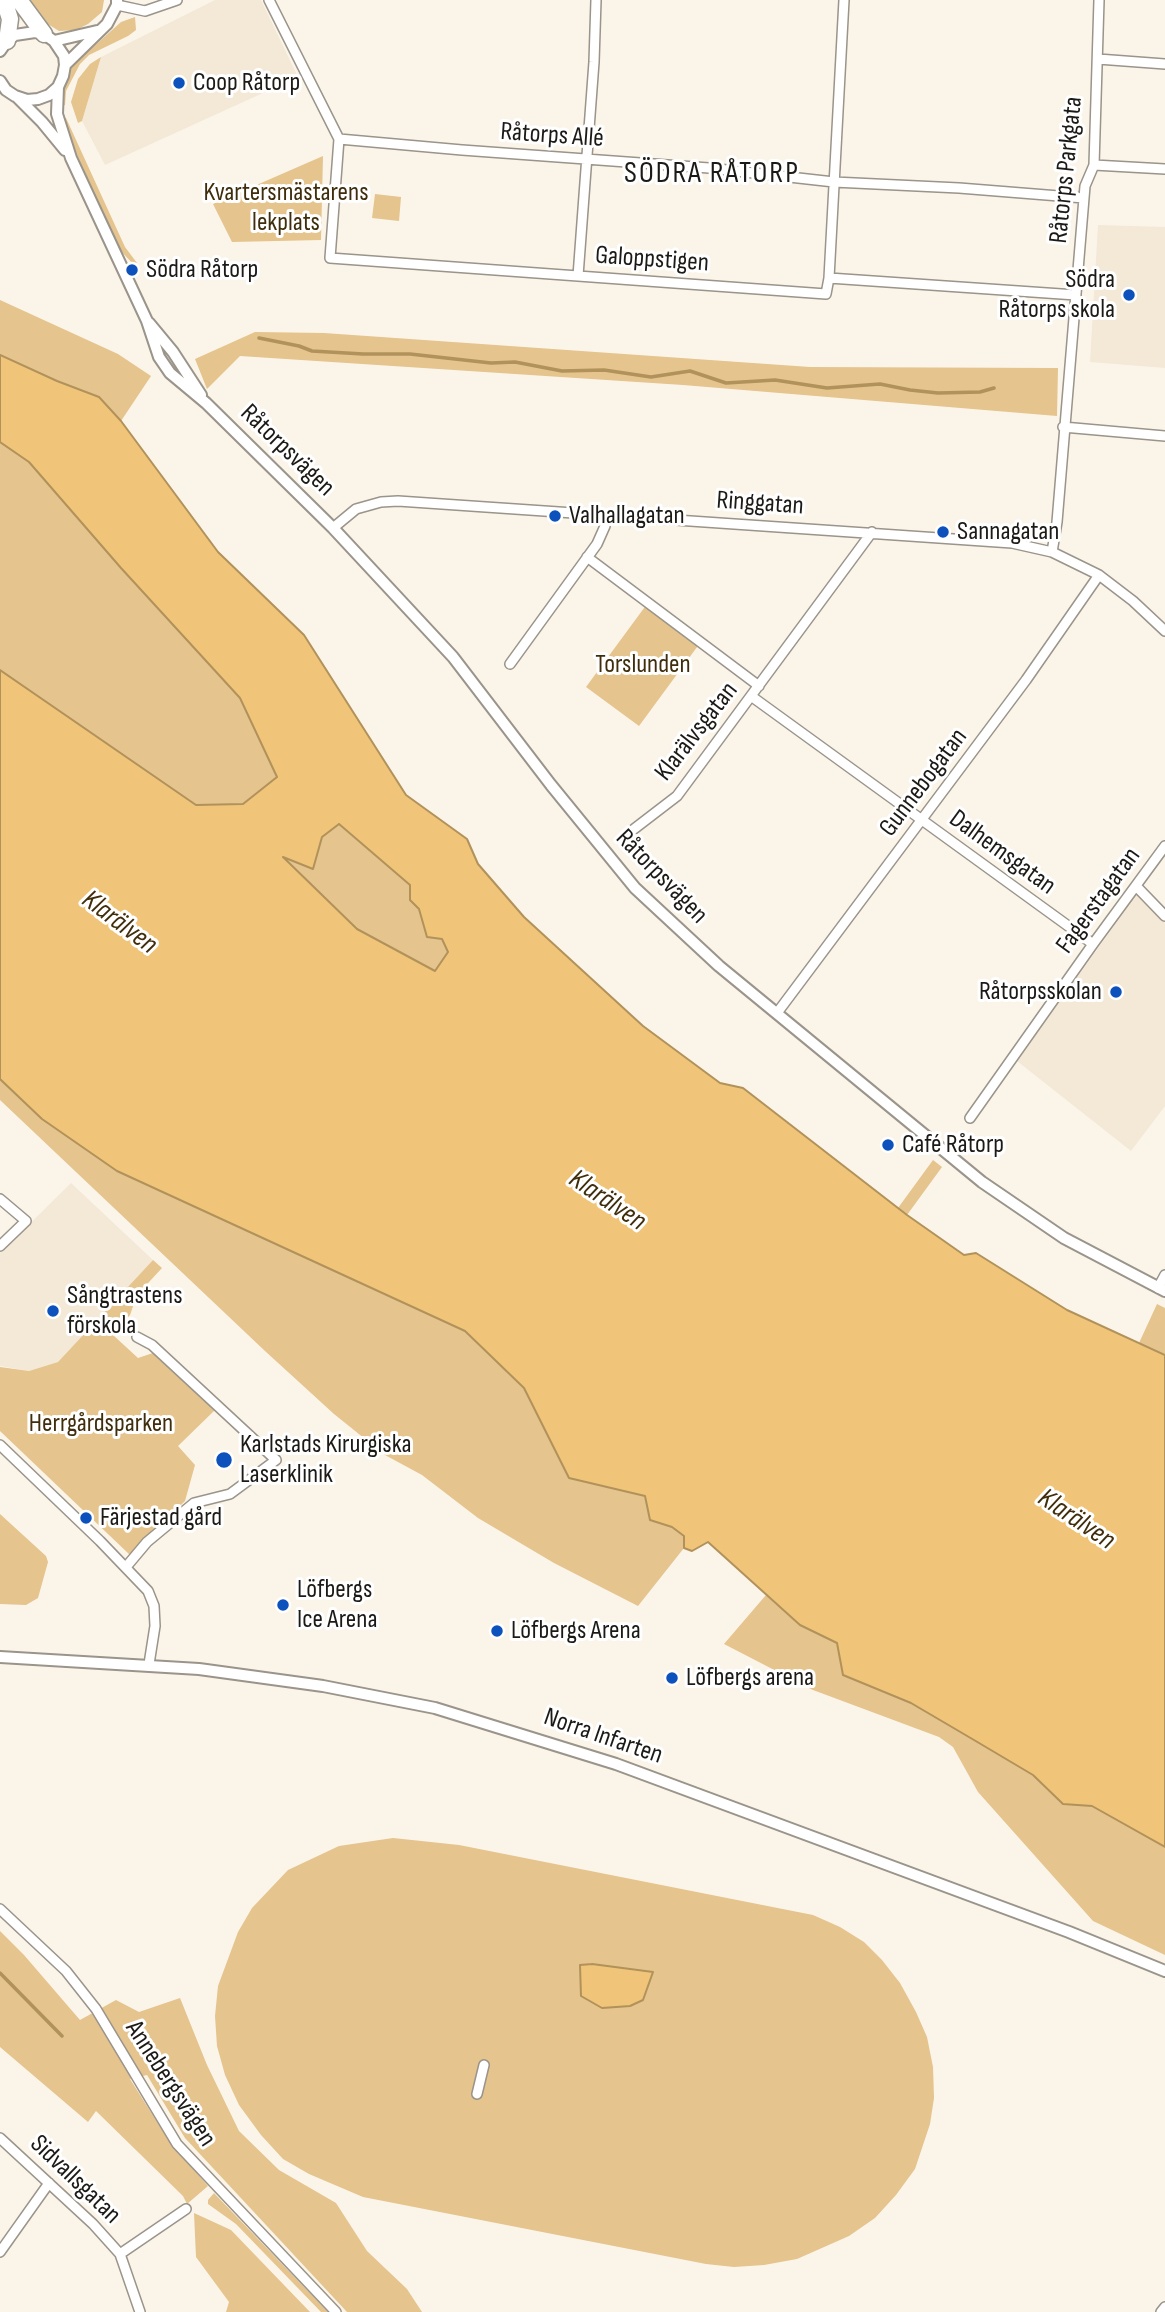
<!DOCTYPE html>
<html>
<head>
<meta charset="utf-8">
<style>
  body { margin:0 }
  canvas { display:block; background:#fbf4e9 }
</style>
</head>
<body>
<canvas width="1165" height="2312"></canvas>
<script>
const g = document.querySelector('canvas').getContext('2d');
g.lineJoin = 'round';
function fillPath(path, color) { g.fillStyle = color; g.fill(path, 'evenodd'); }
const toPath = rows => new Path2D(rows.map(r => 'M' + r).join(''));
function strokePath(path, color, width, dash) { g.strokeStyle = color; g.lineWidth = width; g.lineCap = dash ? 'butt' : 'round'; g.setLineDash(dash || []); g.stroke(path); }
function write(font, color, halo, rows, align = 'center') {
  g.font = font + ' "Sofia Sans Condensed",sans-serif'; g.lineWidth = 6; g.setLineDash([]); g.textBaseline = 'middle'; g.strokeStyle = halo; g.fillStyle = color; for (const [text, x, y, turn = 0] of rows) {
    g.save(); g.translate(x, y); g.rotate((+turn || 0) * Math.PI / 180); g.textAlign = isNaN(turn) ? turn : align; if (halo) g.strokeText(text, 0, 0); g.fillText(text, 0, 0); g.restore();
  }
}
const built = toPath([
  [215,0,261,0,298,77,105,165,82,121,101,57],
  [1098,225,1165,227,1165,368,1090,362],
  [1137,894,1165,923,1165,1106,1131,1151,1017,1061],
  [71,1183,153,1260,58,1362,29,1371,0,1366,0,1253]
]);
const green = toPath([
  [27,0,104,0,102,12,88,24,76,30,59,31,43,21],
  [135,17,136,30,128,36,89,55,80,64,66,91,65,105,59,108,65,80,72,66,121,22],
  [101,57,82,121,78,123,71,102,78,79,90,64],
  [66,118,125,247,137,263,133,264,120,250,61,119],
  [323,156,321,240,232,242,213,204],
  [375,194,401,197,399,221,372,218],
  [0,300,118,354,151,376,121,421,99,397,57,381,0,355],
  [255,332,324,333,810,367,1058,368,1057,416,683,385,240,356,207,389,195,359],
  [0,442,29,462,121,568,240,698,277,778,243,804,196,805,0,670],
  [647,604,700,643,639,726,586,687],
  [338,824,410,885,410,900,419,909,427,936,442,939,448,952,435,971,357,929,281,855,322,837],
  [0,1079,42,1119,117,1171,465,1331,524,1388,569,1478,645,1496,650,1520,672,1527,684,1536,684,1548,638,1606,554,1563,478,1518,422,1475,385,1455,334,1414,265,1351,0,1100],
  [933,1160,942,1167,907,1215,898,1208],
  [153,1260,162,1268,137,1295,130,1315,113,1335,138,1358,156,1352,216,1409,178,1446,195,1465,185,1501,130,1555,0,1431,0,1367,29,1371,58,1362],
  [1157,1304,1165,1308,1165,1355,1139,1343],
  [0,1514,46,1556,48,1562,38,1598,26,1605,0,1604],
  [766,1595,800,1625,837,1643,911,1703,1033,1775,1063,1804,1092,1806,1165,1847,1165,1955,1093,1921,978,1792,953,1747,939,1737,813,1690,724,1644],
  [393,1838,459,1845,813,1915,840,1927,864,1942,882,1960,900,1983,916,2012,927,2037,933,2067,934,2098,930,2124,915,2169,896,2195,875,2218,849,2236,797,2259,764,2265,734,2267,706,2264,363,2197,309,2174,283,2159,261,2135,239,2105,225,2075,217,2046,215,2016,218,1986,238,1932,252,1908,288,1870,339,1846],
  [0,1931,24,1955,80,2020,116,2000,139,2012,180,1998,207,2065,239,2131,279,2170,336,2203,367,2251,407,2289,422,2312,347,2312,185,2138,147,2075,130,2079,169,2141,208,2186,187,2204,183,2196,96,2111,88,2122,0,2047],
  [214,2193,328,2312,321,2312,236,2224,208,2204,208,2200],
  [194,2213,231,2230,310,2312,226,2312,229,2302,196,2257]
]);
const water = toPath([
  [0,355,57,381,99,397,121,421,218,552,304,635,406,795,467,839,478,864,524,917,643,1026,720,1083,743,1088,907,1215,964,1255,976,1253,1067,1310,1165,1355,1165,1847,1092,1806,1063,1804,1033,1775,974,1740,911,1703,843,1675,837,1643,800,1625,708,1542,692,1551,684,1548,684,1536,672,1527,650,1520,645,1496,569,1478,524,1388,465,1331,117,1171,42,1119,0,1079,0,670,196,805,243,804,277,777,240,698,121,568,29,462,0,442,0,355],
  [339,824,410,885,410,900,419,909,427,937,442,939,448,952,435,971,357,929,283,857,313,869,322,837,339,824],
  [592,1964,653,1972,643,2000,630,2006,602,2008,581,1996,580,1965,592,1964]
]);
const stream = toPath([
  [259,338,299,346,312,351,363,354,410,354,491,363,515,362,562,371,604,370,651,377,690,371,726,383,775,380,827,388,880,384,910,390,938,393,980,392,994,388],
  [0,1973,62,2036]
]);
const minor = toPath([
  [269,0,339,139,462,150,709,168,834,182,959,188,1084,198],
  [117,5,145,11,177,0],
  [1098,59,1165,64],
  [339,139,330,258,826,294,829,278,1076,295],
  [1094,165,1165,169],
  [578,276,594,62,596,0],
  [829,278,844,0],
  [1063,427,1165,436],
  [333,528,356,509,381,502,398,501,1012,543,1052,552,1099,575,1133,601,1165,631],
  [1052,552,1057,522,1085,186,1094,165,1099,0],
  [587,557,759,686],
  [510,664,597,544,605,526,605,515],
  [751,696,1093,944],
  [634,829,677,796,872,532],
  [1136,886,1165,916],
  [777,1013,1026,680,1099,575],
  [970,1118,1093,944,1165,846],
  [0,1199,26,1221,0,1246],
  [1158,1288,1165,1275],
  [0,1445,100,1541,148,1591,154,1606,155,1626,149,1664],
  [126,1567,147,1542,194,1503,230,1494,276,1460,152,1345,137,1337],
  [0,1909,66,1971,96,2009,177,2144,336,2312],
  [477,2094,484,2065],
  [0,2138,93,2224,120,2254,140,2312],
  [0,2252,49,2183],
  [120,2254,186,2209],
  [1161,2312,1165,2307]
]);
const tertiary = toPath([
  [54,41,97,31],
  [0,51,7,41,15,35,35,32,44,34,54,41,64,56,65,65,63,76,58,87,49,95,38,99,27,100,15,96,6,90,0,81],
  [65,65,107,24,117,5,117,0],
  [58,87,57,114,71,158,147,321,159,357,170,373,206,403,333,528,453,657,551,785,635,888,719,966,982,1182,1064,1238,1165,1291],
  [17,97,42,122,65,150],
  [149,323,173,352,201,395],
  [0,1657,199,1669,323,1686,435,1708,616,1764,1069,1932,1165,1971]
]);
const motorway = toPath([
  [4,0,10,19,7,41],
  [19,0,44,34]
]);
const markers = [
  [179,83,7,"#0d51bc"],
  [132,270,7,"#0d51bc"],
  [1129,295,7,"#0d51bc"],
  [555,516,7,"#0d51bc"],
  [943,532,7,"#0d51bc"],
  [1116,992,7,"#0d51bc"],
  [888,1145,7,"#0d51bc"],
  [53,1311,7,"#0d51bc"],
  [224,1460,9,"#0d51bc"],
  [86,1518,7,"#0d51bc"],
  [283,1605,7,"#0d51bc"],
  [497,1631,7,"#0d51bc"],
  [672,1678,7,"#0d51bc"]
];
const poiNames = [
  ["Coop Råtorp",193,83],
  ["Södra Råtorp",146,270],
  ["Södra",1115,280,"right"],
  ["Råtorps skola",1115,310,"right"],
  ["Valhallagatan",569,516],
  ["Sannagatan",957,532],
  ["Råtorpsskolan",1102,992,"right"],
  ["Café Råtorp",902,1145],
  ["Sångtrastens",67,1296],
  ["förskola",67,1326],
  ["Karlstads Kirurgiska",240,1445],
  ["Laserklinik",240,1475],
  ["Färjestad gård",100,1518],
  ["Löfbergs",297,1590],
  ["Ice Arena",297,1620],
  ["Löfbergs Arena",511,1631],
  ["Löfbergs arena",686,1678]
];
const streetNames = [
  ["Råtorps Allé",552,136,4],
  ["Råtorps Parkgata",1067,170,-84],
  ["Galoppstigen",652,260,4],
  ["Råtorpsvägen",287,451,44],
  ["Ringgatan",760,504,4],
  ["Klarälvsgatan",697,732,-52],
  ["Gunnebogatan",924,783,-53],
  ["Dalhemsgatan",1002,853,36],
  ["Råtorpsvägen",661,877,46],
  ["Fagerstagatan",1099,901,-54],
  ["Norra Infarten",603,1737,19],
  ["Annebergsvägen",170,2084,57],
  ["Sidvallsgatan",75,2180,44]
];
const parkNames = [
  ["Kvartersmästarens",286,193],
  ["lekplats",286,223],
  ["Torslunden",643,665],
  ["Herrgårdsparken",101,1424]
];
const waterNames = [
  ["Klarälven",119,923,37],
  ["Klarälven",607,1201,34],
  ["Klarälven",1076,1520,34]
];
const quarterNames = [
  ["SÖDRA RÅTORP",712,174]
];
fillPath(built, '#f4e9d7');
fillPath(green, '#e5c48d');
fillPath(water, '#f1c579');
strokePath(water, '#b1925b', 2);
strokePath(stream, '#b1925b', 3.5);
strokePath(minor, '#9a948a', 12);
strokePath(tertiary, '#9a948a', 14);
strokePath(motorway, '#9a948a', 19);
strokePath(minor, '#fff', 9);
strokePath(tertiary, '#fff', 10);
strokePath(motorway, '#fff', 16);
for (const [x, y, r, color] of markers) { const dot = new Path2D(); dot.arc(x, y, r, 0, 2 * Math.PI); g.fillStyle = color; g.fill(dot); strokePath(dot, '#fff', 2.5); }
write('26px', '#1c1a16', '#fff', poiNames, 'left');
write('26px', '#1c1a16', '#fff', streetNames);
write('26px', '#3f2d0b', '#fff', parkNames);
write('italic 28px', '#402e0c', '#fff', waterNames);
g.letterSpacing = '2px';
write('30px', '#1c1a16', '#fff', quarterNames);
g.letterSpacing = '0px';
</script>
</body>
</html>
